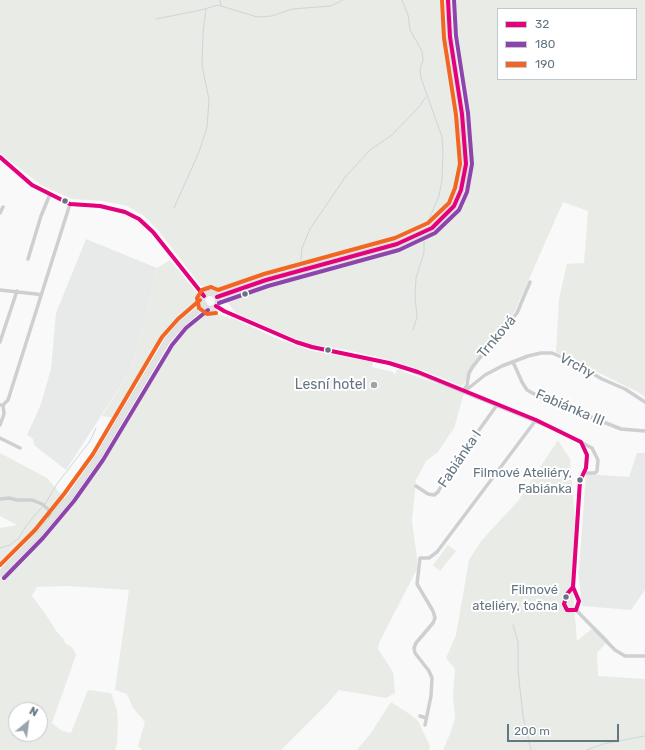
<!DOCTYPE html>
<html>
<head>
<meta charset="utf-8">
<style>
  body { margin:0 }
  #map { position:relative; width:645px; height:750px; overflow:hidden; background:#f9f9f9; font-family:Rubik,sans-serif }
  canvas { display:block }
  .legend { position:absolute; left:497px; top:8px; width:140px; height:72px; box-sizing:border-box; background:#fff; border:1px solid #c1c8cd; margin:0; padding:5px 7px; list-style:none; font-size:12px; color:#657683 }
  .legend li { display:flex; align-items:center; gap:8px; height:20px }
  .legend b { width:20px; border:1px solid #c1c8cd }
  .north { position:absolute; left:8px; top:702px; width:40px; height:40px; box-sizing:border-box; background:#fff; border:1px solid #c1c8cd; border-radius:50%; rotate:29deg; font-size:11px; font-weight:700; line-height:16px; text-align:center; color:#657683 }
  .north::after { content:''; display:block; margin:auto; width:14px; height:18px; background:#99a4ac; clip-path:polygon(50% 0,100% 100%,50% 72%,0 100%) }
  .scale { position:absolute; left:507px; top:724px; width:112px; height:18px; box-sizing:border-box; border:2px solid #657683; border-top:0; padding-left:5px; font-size:12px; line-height:14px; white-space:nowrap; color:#657683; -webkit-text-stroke:3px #fff; paint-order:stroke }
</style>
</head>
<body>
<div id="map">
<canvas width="645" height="750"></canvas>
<ul class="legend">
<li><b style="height:5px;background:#e5007d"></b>32</li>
<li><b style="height:5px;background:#8e44ad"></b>180</li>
<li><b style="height:5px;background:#f26522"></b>190</li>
</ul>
<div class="north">N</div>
<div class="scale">200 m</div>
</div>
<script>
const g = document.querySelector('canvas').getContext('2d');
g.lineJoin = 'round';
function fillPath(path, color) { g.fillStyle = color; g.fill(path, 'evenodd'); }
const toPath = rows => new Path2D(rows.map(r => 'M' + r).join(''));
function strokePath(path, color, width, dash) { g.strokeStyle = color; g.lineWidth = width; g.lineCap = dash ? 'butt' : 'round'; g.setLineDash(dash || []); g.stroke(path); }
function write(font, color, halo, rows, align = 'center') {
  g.font = font + ' Rubik,sans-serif'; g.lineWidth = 4; g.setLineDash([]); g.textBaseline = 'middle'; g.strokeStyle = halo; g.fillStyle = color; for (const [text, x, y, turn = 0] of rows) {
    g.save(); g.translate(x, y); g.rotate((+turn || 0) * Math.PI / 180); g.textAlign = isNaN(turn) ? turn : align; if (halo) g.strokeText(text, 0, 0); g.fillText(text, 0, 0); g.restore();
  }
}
const built = toPath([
  [86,239,157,268,147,313,130,371,66,470,34,445,33,439,27,435,41,404,51,369,56,313],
  [637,453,645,453,645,590,631,610,582,606,578,571,579,569,586,474,629,477]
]);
const green = toPath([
  [0,0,442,0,459,118,466,118,453,17,456,0,645,0,645,397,638,392,556,352,559,299,567,264,584,263,588,211,563,202,515,311,462,386,422,370,381,358,347,350,314,345,293,338,236,313,217,290,206,288,201,286,157,229,144,216,127,206,103,201,72,199,41,185,0,153],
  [498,9,636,9,636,79,498,79],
  [170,260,198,294,199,297,198,303,195,307,166,337,153,352,118,417,115,418,102,416,130,371,147,313,157,268],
  [202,313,218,314,237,320,275,338,313,351,373,362,372,367,393,372,395,375,397,370,400,369,404,372,464,393,454,428,438,452,426,461,416,480,412,521,417,558,417,569,379,643,378,649,393,672,395,693,386,698,339,690,329,702,281,750,142,750,138,746,145,722,133,708,127,694,115,690,129,590,68,586,37,587,32,596,46,615,57,632,63,638,66,644,72,647,76,655,52,723,62,731,71,733,87,692,89,690,111,693,117,710,118,722,117,744,115,750,0,750,0,579,55,524,101,465,166,352,180,332,189,323],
  [16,710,40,710,40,734,16,734],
  [558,440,570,459,575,519,572,581,577,641,595,626,609,640,597,653,598,676,645,679,645,750,443,750,450,734,455,718,453,696,455,669,446,658,456,635,469,560,481,541,518,501],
  [0,453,47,478,65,499,46,524,0,565,0,528,17,525,0,516],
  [448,545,456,551,440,571,433,565],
  [391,702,411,715,418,721,430,746,429,750,357,750,371,733]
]);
const stream = toPath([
  [220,0,221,5],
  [402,0,408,15,410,30,422,51,423,60,420,69,421,78,442,137,443,152,442,180,439,196,427,224],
  [156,19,201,10,218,5,257,17,272,16,292,9,331,6,343,0],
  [174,208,199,152,207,127,209,100,202,65,203,33,206,9],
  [301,260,302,248,310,229,346,176,370,150,392,135,419,107,426,97],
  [413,330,417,317,415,296,416,278,424,253,424,237],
  [45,504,57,484,90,441,96,428],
  [0,548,10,545,19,538,26,526,42,507],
  [513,625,518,642,518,671,523,716,531,750],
  [587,750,603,744,645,736]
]);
const street = toPath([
  [0,157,32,185,70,204,100,206,125,212,139,219,153,232,204,296],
  [0,213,3,207],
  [28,259,41,216,50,194],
  [0,290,36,294,41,295],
  [216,306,224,311,296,342,312,347,389,363,407,369,557,430,592,448,598,460,597,471,595,473,583,473],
  [0,342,17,291],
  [513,362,522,382,527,390,538,396,621,429,645,431],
  [464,390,467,385,469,373,473,366,517,313,530,282],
  [465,391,485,375,502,366,528,356,541,353,552,353,571,361,602,379,625,389,645,402],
  [0,405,3,405,8,400,70,204],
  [0,425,4,414,3,405],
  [0,438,20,448],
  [416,486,428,494,434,495,438,492,449,472,497,405],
  [0,499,9,498,17,500,32,500,42,504,49,510,50,521],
  [573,587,567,594,564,604,567,610,569,611,576,610],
  [576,610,579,601,573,587,580,481,586,468,587,455,582,443],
  [576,610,615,650,625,656,645,656],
  [420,716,426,718],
  [425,725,431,696,432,678,429,671,415,653,414,648,416,643,433,623,435,618,433,611,417,584,420,558,429,558,437,552,536,420]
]);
const secondary = toPath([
  '202 301a8 8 0 1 1 16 0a8 8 0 1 1-16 0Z',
  [217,297,266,280,397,244,418,235,432,228,454,206,461,190,464,179,466,164,462,114,450,37,448,0],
  [0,574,39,534,69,498,98,457,167,341,182,324,204,305]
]);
const bus1 = toPath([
  [0,157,32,185,70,204,100,206,125,212,139,219,153,232,204,296],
  [217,297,266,280,397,244,432,228,454,206,461,190,466,164,462,114,450,37,448,0],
  [216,306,224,311,296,342,312,347,389,363,418,372,536,420,581,442,587,455,586,468,580,481,573,587,579,601,576,610],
  [573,587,567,594,564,604,567,610,576,610]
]);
const bus2 = toPath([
  [219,303,268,286,399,250,435,233,459,210,467,192,472,164,468,113,456,36,454,0],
  [4,578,43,538,74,501,103,460,172,345,186,328,208,310]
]);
const bus3 = toPath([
  [216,313,207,314,199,308,197,298,202,290,211,287,218,290,264,274,395,238,428,223,449,203,455,188,460,164,456,115,444,38,442,0],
  [0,565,35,530,64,494,93,454,162,337,178,319,200,300]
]);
const markers = [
  [65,201,3.5,"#657683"],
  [245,294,3.5,"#657683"],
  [328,350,3.5,"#657683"],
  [374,385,4,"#99a4ac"],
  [580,480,3.5,"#657683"],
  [566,597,3.5,"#657683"]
];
const busNames = [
  ["Filmové Ateliéry,",572,473],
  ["Fabiánka",572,489],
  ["Filmové",558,590],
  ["ateliéry, točna",558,606]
];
const streetNames = [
  ["Trnková",497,337,-50],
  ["Vrchy",577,366,28],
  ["Fabiánka III",570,408,23],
  ["Fabiánka I",460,459,-56]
];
const poiNames = [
  ["Lesní hotel",366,385]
];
fillPath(built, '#e8e9e9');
fillPath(green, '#e8ebe6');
strokePath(stream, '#ced6d9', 1);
strokePath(secondary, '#d5d6d7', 6);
strokePath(street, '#cecfd0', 3.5);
strokePath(secondary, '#e1e2e2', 5);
strokePath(bus1, '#e5007d', 4);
strokePath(bus2, '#8e44ad', 4);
strokePath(bus3, '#f26522', 4);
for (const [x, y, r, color] of markers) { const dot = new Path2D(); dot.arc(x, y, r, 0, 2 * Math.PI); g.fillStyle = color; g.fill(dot); strokePath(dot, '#fff', 1.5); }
write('13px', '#657683', '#fff', busNames, 'right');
write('14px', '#657683', '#fff', streetNames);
write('14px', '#657683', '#fff', poiNames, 'right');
</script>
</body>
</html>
